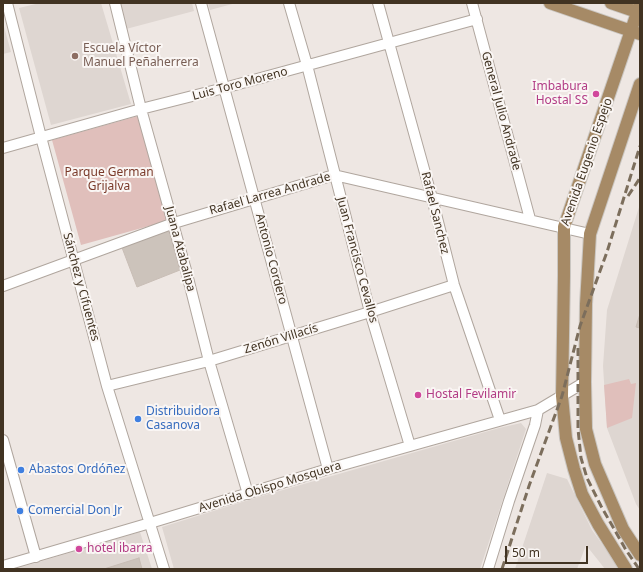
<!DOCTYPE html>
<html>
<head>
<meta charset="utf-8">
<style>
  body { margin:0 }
  #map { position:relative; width:643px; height:572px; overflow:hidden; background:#eee7e3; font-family:"Noto Sans",sans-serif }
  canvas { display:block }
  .frame { position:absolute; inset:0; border:4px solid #413322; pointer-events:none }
  .scale { position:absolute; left:505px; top:546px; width:83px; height:18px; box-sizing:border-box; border:2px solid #413322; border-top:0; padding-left:5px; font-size:12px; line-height:14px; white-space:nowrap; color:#413322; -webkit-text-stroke:3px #faf6f4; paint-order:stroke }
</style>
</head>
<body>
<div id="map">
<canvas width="643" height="572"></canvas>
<div class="frame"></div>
<div class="scale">50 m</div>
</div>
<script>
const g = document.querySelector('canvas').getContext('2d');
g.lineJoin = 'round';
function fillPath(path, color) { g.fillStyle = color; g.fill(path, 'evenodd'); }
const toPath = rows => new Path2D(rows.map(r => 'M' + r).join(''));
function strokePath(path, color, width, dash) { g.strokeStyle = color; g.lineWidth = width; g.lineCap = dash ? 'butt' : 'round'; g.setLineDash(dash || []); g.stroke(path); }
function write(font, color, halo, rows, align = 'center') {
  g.font = font + ' "Noto Sans",sans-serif'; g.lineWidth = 4; g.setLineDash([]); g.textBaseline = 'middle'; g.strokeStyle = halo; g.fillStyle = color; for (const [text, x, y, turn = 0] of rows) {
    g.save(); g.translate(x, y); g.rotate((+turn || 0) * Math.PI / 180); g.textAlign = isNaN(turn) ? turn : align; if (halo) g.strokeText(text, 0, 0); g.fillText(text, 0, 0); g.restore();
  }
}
const built = toPath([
  [40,3,101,3,131,104,51,125,19,8],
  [119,3,192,3,194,11,126,29],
  [208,3,236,3,210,10],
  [3,23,11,52,3,54],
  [640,204,640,510,636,504,607,428,603,366,607,310],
  [521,423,526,429,480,569,174,569,162,527,255,498,499,428],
  [547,473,567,479,592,530,620,569,605,569,586,545,577,569,515,569],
  [140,532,152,569,15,569]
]);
const green = toPath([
  [138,116,167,221,81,245,52,140],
  [629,379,631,384,636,383,632,418,607,428,604,385]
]);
const building = toPath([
  [168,228,180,270,137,287,121,245,168,228],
  [640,314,640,328,636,327,640,314],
  [139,558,142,569,104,569,139,558]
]);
const minor = toPath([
  [7,3,41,137,107,386,164,569],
  [115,3,141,109,186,270,209,361,248,494],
  [201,3,328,469],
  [289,3,307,65,370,312,410,446],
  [378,3,432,198,454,285,500,420],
  [472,3,530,219],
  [3,148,141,109,224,88,477,19],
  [3,286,174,223,334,175,590,234],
  [107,386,209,361,370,312,454,285],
  [3,440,36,557],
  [3,566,150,523,328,469,538,410,585,382],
  [488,569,509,501,535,425,538,410]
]);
const primary = toPath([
  [550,3,640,34],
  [611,3,640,13],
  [640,84,590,234,586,304,585,382,586,429,595,464,623,529,640,555],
  [626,569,598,524,582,494,574,469,566,438,562,396,564,276,564,227,640,4]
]);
const rail = toPath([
  [628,196,640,178],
  [578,348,578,429,581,458,587,478,601,506,626,550,639,569],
  [502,569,529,486,562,396,580,326,607,252,640,146]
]);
const markers = [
  [75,56,4,"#8d6e63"],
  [596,94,4,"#d1479c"],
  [418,395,4,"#d1479c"],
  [138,419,4,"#3f7fe0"],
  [21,470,4,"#3f7fe0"],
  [20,511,4,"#3f7fe0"],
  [79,549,4,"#d1479c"]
];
const educationNames = [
  ["Escuela Víctor",83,49],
  ["Manuel Peñaherrera",83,63]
];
const streetNames = [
  ["Luis Toro Moreno",240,84,-15],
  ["General Julio Andrade",501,111,75],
  ["Avenida Eugenio Espejo",587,162,-71],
  ["Rafael Larrea Andrade",270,194,-16],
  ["Rafael Sanchez",435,213,76],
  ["Juana Atabalipa",180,249,75],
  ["Antonio Cordero",271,259,75],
  ["Juan Francisco Cevallos",357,260,75],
  ["Sánchez y Cifuentes",81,287,75],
  ["Zenón Villacís",281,339,-17],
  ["Avenida Obispo Mosquera",270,487,-17]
];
const hotelNames = [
  ["Imbabura",588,87,"right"],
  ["Hostal SS",588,101,"right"],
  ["Hostal Fevilamir",426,395],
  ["hotel ibarra",87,549]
];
const parkNames = [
  ["Parque German",109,173],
  ["Grijalva",109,187]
];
const shopNames = [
  ["Distribuidora",146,412],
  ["Casanova",146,426],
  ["Abastos Ordóñez",29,470],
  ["Comercial Don Jr",28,511]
];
fillPath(built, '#ded6d1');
fillPath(green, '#e0bfbb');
fillPath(building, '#ccc3bb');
strokePath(building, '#c8bdb5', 1);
strokePath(minor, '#b0a69e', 12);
strokePath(primary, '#cac6c1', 14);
strokePath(minor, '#fff', 10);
strokePath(primary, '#a68a66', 12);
strokePath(rail, '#7c6e5c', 3, [8, 4]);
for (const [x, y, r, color] of markers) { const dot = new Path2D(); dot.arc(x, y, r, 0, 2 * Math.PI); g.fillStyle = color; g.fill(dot); strokePath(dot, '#faf6f4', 1.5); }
write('12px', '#785e54', '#faf6f4', educationNames, 'left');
write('12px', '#413322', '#faf6f4', streetNames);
write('12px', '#b23c85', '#faf6f4', hotelNames, 'left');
write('12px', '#7a3a2a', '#faf6f4', parkNames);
write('12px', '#366cbe', '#faf6f4', shopNames, 'left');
</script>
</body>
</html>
